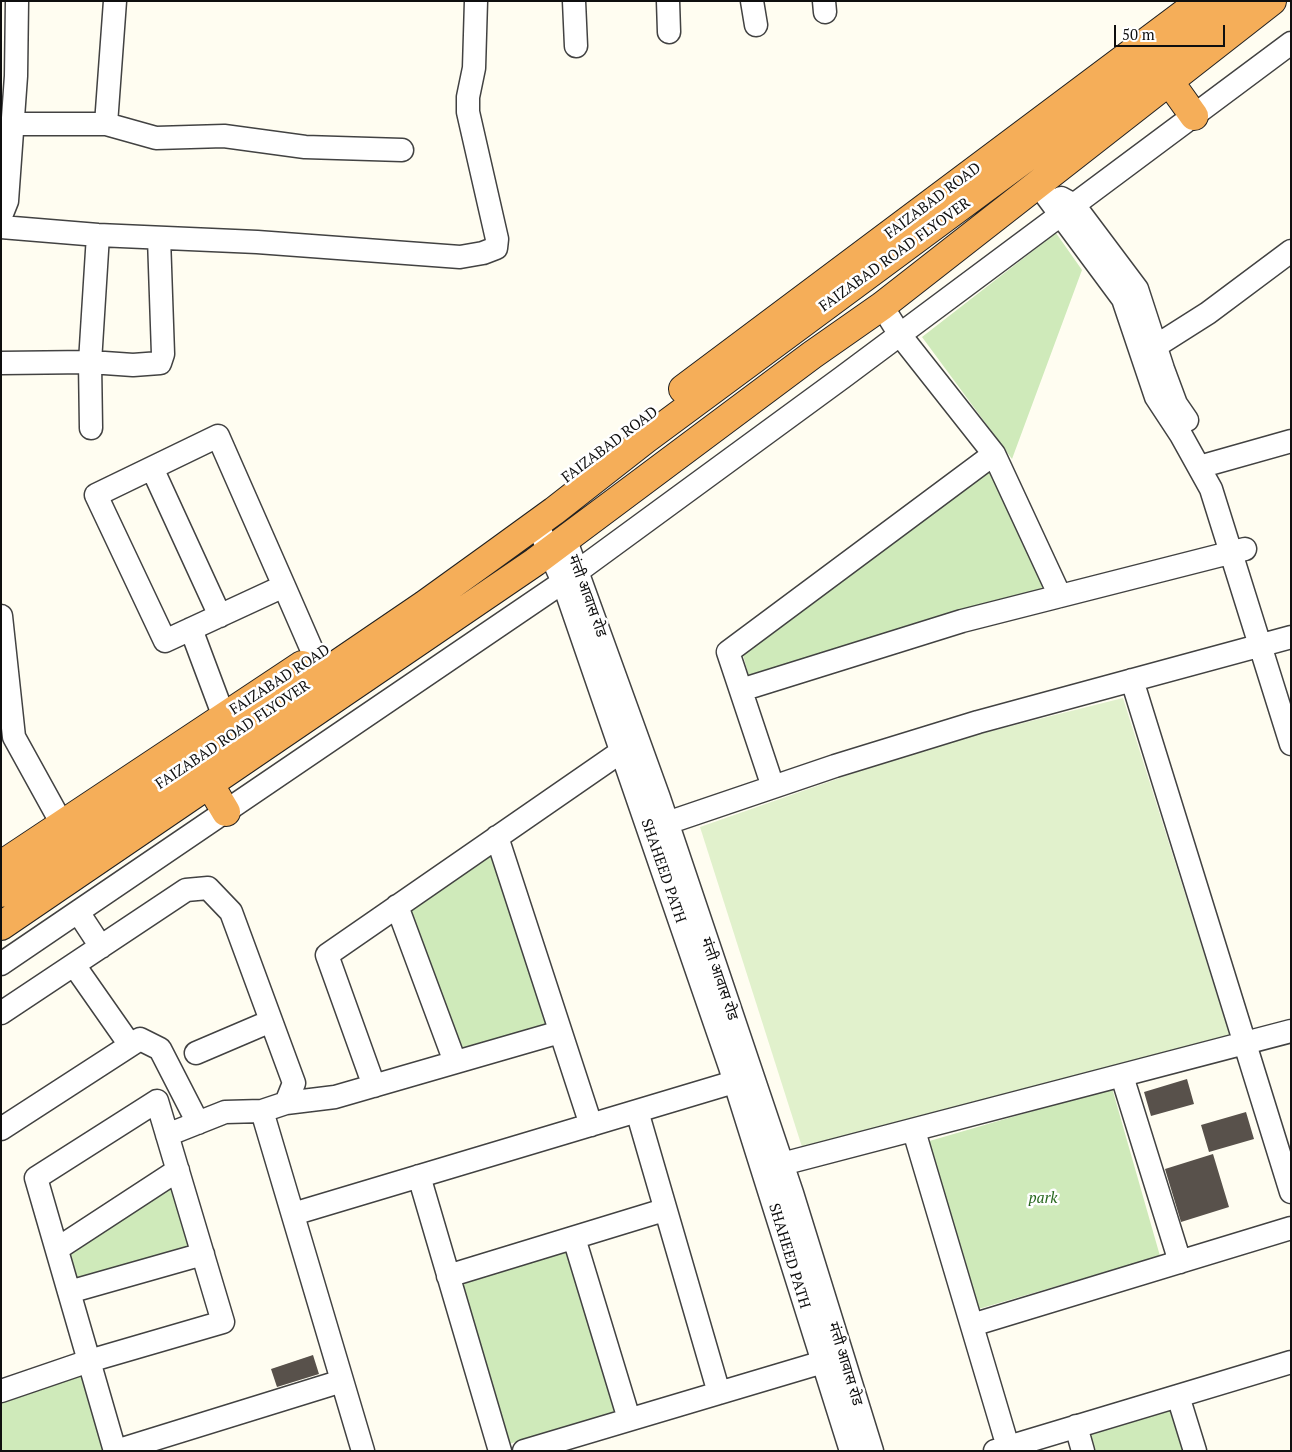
<!DOCTYPE html>
<html>
<head>
<meta charset="utf-8">
<style>
  body { margin:0 }
  #map { position:relative; width:1292px; height:1452px; overflow:hidden; background:#fffdf1; font-family:"PT Serif",serif }
  canvas { display:block }
  .frame { position:absolute; inset:0; border:2px solid #0f0f0f; pointer-events:none }
  .scale { position:absolute; left:1114px; top:25px; width:111px; height:22px; box-sizing:border-box; border:2px solid #0f0f0f; border-top:0; padding-left:6px; font-size:15px; line-height:18px; white-space:nowrap; color:#0f0f0f; -webkit-text-stroke:4px #fff; paint-order:stroke }
</style>
</head>
<body>
<div id="map">
<canvas width="1292" height="1452"></canvas>
<div class="frame"></div>
<div class="scale">50 m</div>
</div>
<script>
const g = document.querySelector('canvas').getContext('2d');
g.lineJoin = 'round';
function fillPath(path, color) { g.fillStyle = color; g.fill(path, 'evenodd'); }
const toPath = rows => new Path2D(rows.map(r => 'M' + r).join(''));
function strokePath(path, color, width, dash) { g.strokeStyle = color; g.lineWidth = width; g.lineCap = dash ? 'butt' : 'round'; g.setLineDash(dash || []); g.stroke(path); }
function write(font, color, halo, rows, align = 'center') {
  g.font = font + ' "PT Serif","Noto Sans Devanagari",serif'; g.lineWidth = 5; g.setLineDash([]); g.textBaseline = 'middle'; g.strokeStyle = halo; g.fillStyle = color; for (const [text, x, y, turn = 0] of rows) {
    g.save(); g.translate(x, y); g.rotate((+turn || 0) * Math.PI / 180); g.textAlign = isNaN(turn) ? turn : align; if (halo) g.strokeText(text, 0, 0); g.fillText(text, 0, 0); g.restore();
  }
}
const green = toPath([
  [1056,233,1082,270,1012,459,922,337],
  [991,469,1046,592,749,677,743,655],
  [494,853,550,1026,459,1051,408,911],
  [1112,1088,1160,1256,975,1310,926,1142],
  [172,1183,190,1247,77,1281,66,1250],
  [569,1249,617,1411,509,1444,461,1281],
  [83,1375,105,1451,1,1451,1,1400],
  [1173,1407,1186,1451,1094,1451,1089,1432]
]);
const pitch = toPath([
  [1123,698,1230,1036,802,1147,700,827,931,746]
]);
const building = toPath([
  [1187,1079,1194,1104,1151,1116,1144,1092],
  [1246,1112,1254,1139,1209,1152,1201,1125],
  [1213,1154,1229,1207,1181,1222,1165,1169],
  [313,1355,319,1374,277,1387,271,1369]
]);
const minor = toPath([
  [574,1,576,46],
  [668,1,669,32],
  [752,1,756,25],
  [824,1,825,12],
  [13,124,106,124,156,138,224,136,305,147,402,150],
  [106,124,115,1],
  [1037,183,1123,299,1156,397,1181,435,1211,489,1291,744],
  [1061,198,1074,205,1137,289,1163,369,1176,404,1187,420],
  [1,216,7,201,16,76,17,1],
  [1,227,98,235,257,242,460,257,483,253,496,248,497,239,468,112,468,97,474,68,476,1],
  [882,306,900,335,994,454,1060,596],
  [1144,351,1156,346,1208,313,1291,251],
  [1,363,90,362,133,365,160,363,163,354,159,238],
  [91,428,90,362,98,235],
  [1199,467,1291,441],
  [152,468,220,616],
  [537,524,563,582,730,1067,851,1451],
  [565,538,659,798,792,1193,872,1451],
  [284,586,165,641,96,495,218,436,284,586,315,657],
  [1,616,14,737,62,824],
  [191,629,224,717],
  [1132,680,1291,1192],
  [741,690,962,621,1245,549],
  [773,787,728,652,994,454],
  [667,823,835,766,978,722,1291,637],
  [497,837,591,1125],
  [397,906,455,1062],
  [78,912,101,947],
  [1,964,563,582,843,377,1291,43],
  [74,965,130,1045],
  [1,1013,186,890,208,888,231,912,294,1083,286,1103],
  [196,1053,271,1021],
  [1122,1076,1180,1262],
  [374,1086,327,955,622,751],
  [262,1111,363,1451],
  [637,1111,719,1393],
  [1,1129,140,1039,160,1049,198,1123],
  [914,1131,1008,1447],
  [167,1135,225,1112,262,1111,286,1103,335,1097,560,1032],
  [782,1164,1291,1031],
  [419,1176,500,1451],
  [293,1214,734,1082],
  [574,1238,629,1419],
  [57,1249,178,1170],
  [448,1276,664,1210],
  [69,1292,203,1254],
  [972,1325,1291,1228],
  [1,1391,89,1361,223,1322,157,1101,36,1178,69,1292,89,1361,115,1451],
  [1178,1396,1195,1451],
  [1076,1426,1083,1451],
  [116,1451,342,1381],
  [524,1451,823,1362],
  [995,1451,1291,1362]
]);
const highway = toPath([
  [1169,81,1194,116],
  [683,389,1201,1],
  [210,785,226,812],
  [1,865,302,665],
  [1,893,424,605,492,556,554,511,646,439,1238,1],
  [1,926,535,562,812,355,882,306,1272,1]
]);
const streetNames = [
  ["FAIZABAD ROAD",933,201,-37],
  ["FAIZABAD ROAD FLYOVER",895,255,-36],
  ["FAIZABAD ROAD",610,445,-37],
  ["मंत्ती आवास रोड",587,596,70],
  ["FAIZABAD ROAD",280,680,-33],
  ["FAIZABAD ROAD FLYOVER",233,735,-34],
  ["SHAHEED PATH",663,871,71],
  ["मंत्ती आवास रोड",719,979,71],
  ["SHAHEED PATH",789,1256,73],
  ["मंत्ती आवास रोड",845,1364,73]
];
const parkNames = [
  ["park",1043,1199]
];
fillPath(green, '#cfeaba');
fillPath(pitch, '#e1f1cc');
fillPath(building, '#58514b');
strokePath(minor, '#424242', 25);
strokePath(highway, '#202020', 30);
strokePath(minor, '#fff', 22);
strokePath(highway, '#f5ae59', 28);
write('15px', '#0f0f0f', '#fff', streetNames);
write('italic 15px', '#27681e', '#fff', parkNames);
</script>
</body>
</html>
